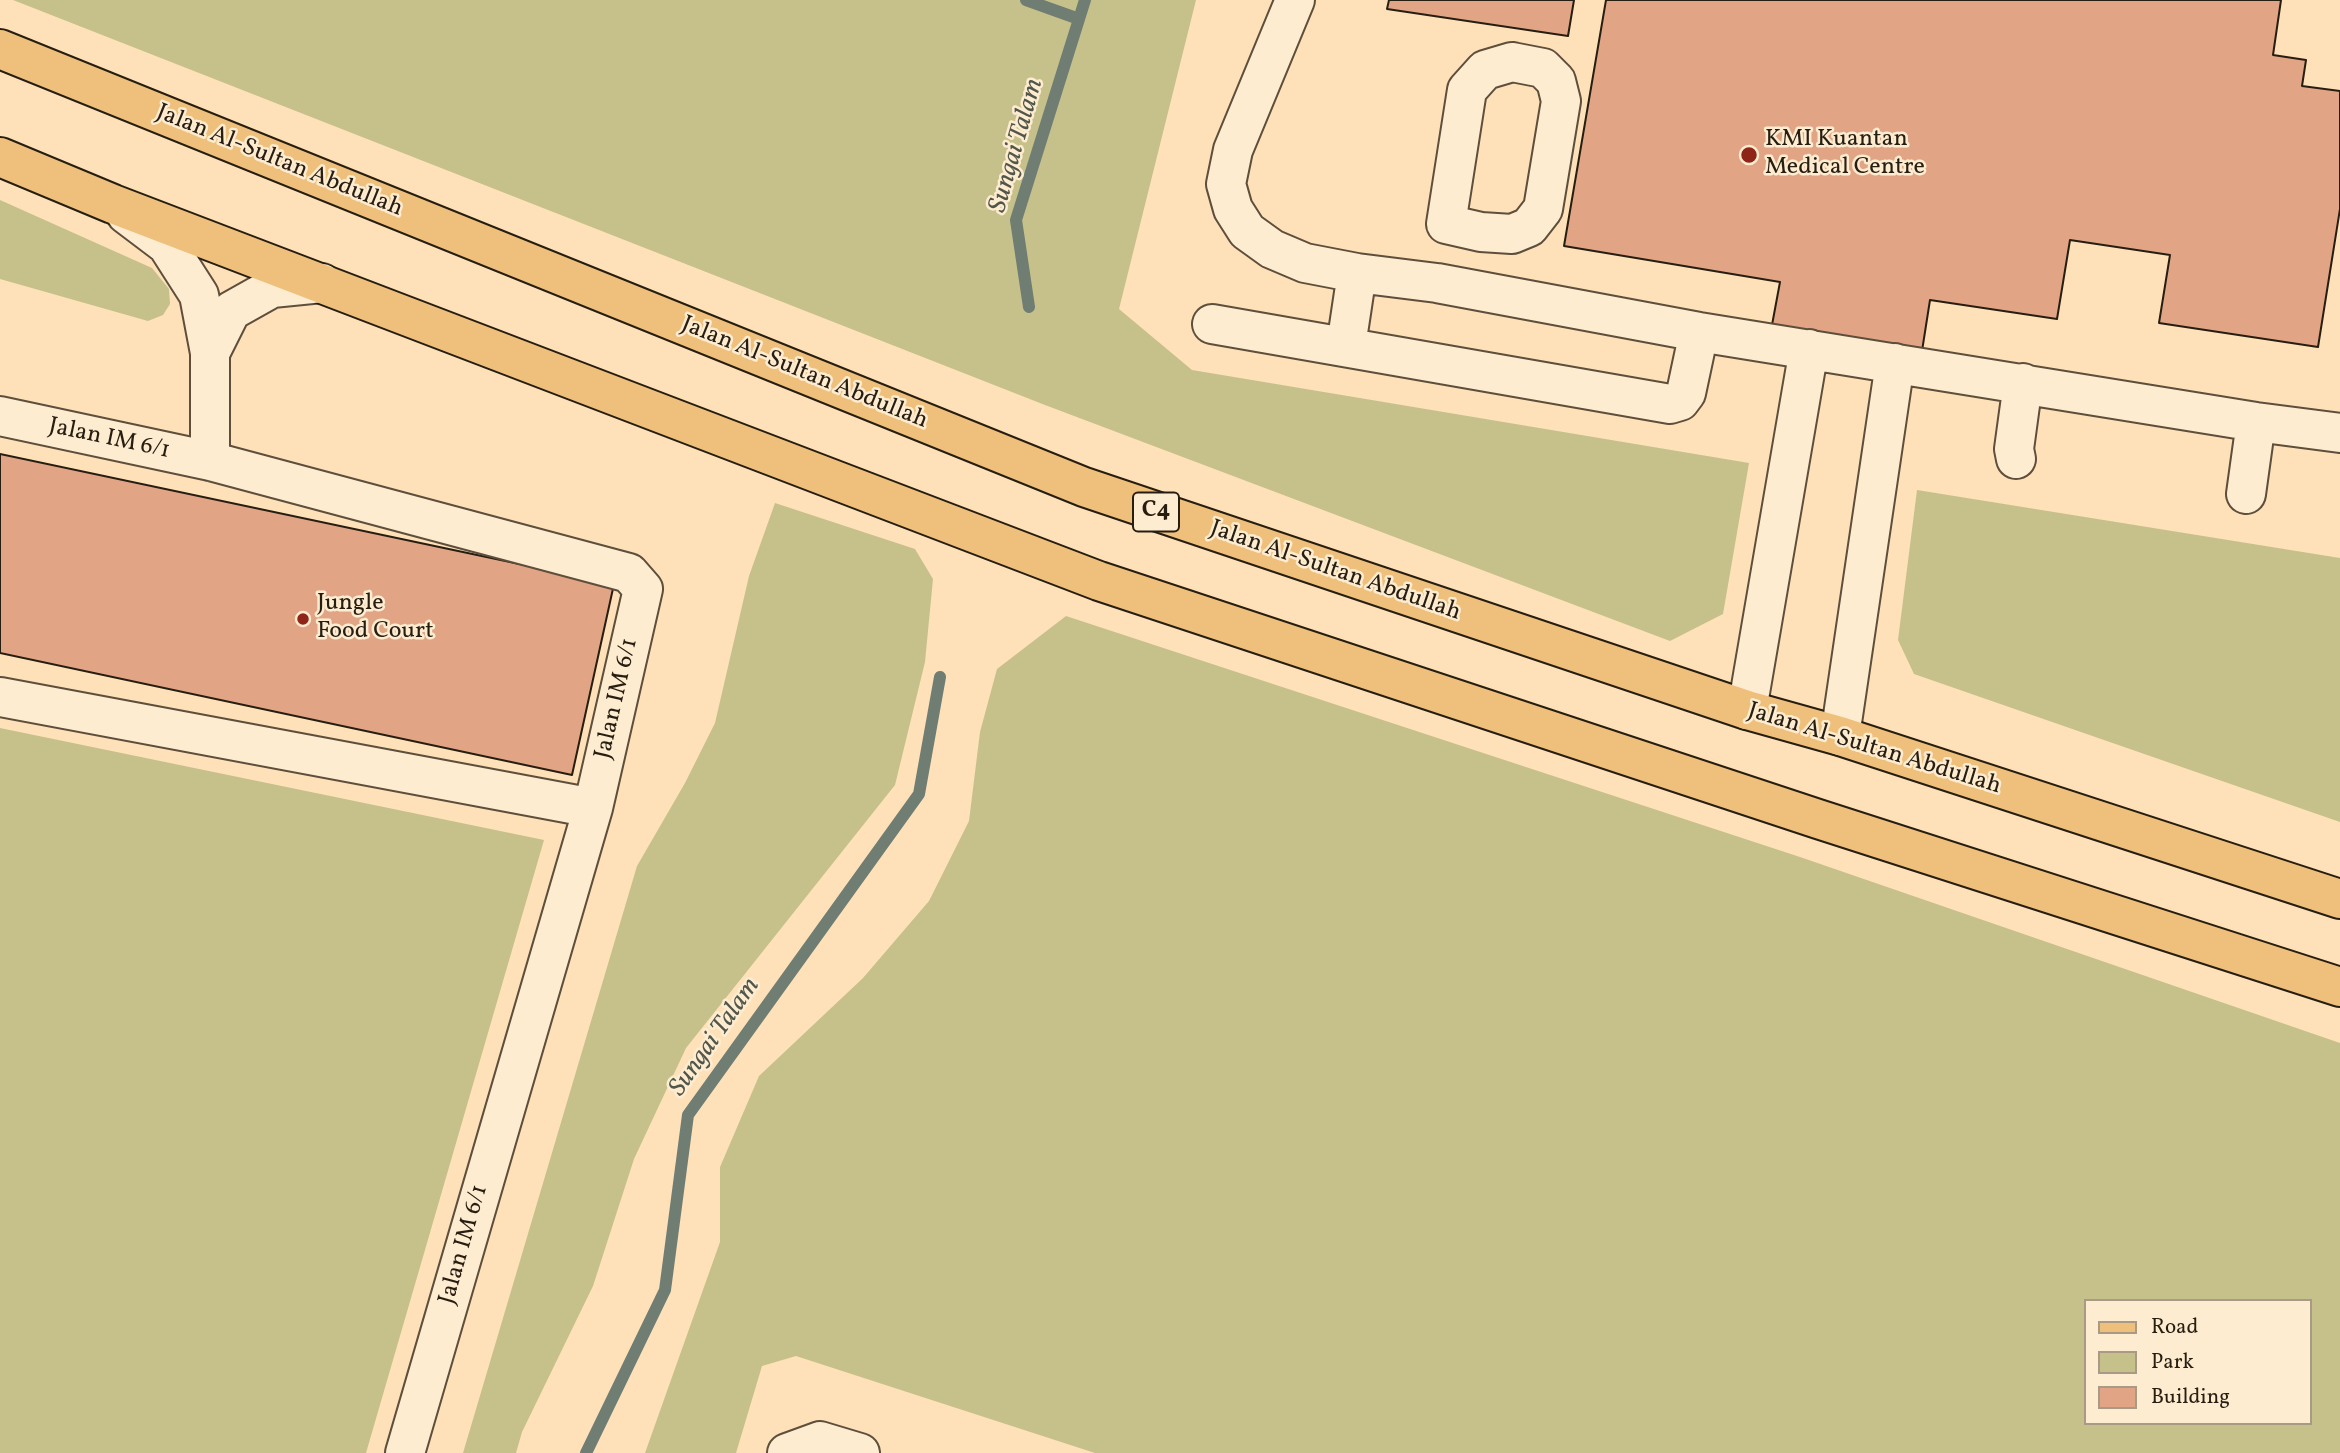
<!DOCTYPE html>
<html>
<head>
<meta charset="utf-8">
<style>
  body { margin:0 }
  #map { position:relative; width:2340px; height:1453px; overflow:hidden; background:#fee1b8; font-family:Vollkorn,serif }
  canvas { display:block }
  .legend { position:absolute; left:2084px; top:1299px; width:228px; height:126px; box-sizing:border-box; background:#feecd1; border:2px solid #a89a85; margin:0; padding:9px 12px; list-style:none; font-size:21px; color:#271e12 }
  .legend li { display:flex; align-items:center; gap:14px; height:35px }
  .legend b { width:35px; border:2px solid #a89a85 }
</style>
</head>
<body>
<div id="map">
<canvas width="2340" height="1453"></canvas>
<ul class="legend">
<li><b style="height:9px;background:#efc07c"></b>Road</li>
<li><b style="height:19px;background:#c6c18a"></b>Park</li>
<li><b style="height:19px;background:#e1a585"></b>Building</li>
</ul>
</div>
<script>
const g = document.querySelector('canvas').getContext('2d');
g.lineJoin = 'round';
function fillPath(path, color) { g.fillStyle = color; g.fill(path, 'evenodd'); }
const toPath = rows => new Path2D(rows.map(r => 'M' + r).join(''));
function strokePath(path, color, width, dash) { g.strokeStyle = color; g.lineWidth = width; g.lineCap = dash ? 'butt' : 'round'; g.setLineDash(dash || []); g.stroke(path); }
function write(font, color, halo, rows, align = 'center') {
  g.font = font + ' Vollkorn,serif'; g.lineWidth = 5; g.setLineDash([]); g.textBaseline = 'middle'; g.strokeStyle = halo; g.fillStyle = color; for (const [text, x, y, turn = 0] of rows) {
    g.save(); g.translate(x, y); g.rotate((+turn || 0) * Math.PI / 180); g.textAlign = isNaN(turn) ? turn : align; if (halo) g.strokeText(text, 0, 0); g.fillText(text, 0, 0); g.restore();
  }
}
const green = toPath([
  [13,0,1196,0,1119,309,1192,370,1749,463,1723,614,1670,641,1045,405],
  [0,200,152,268,169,289,170,304,163,315,148,321,0,279],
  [1917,490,2340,558,2340,822,1914,674,1898,640],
  [775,503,915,549,933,579,925,662,895,785,686,1048,634,1159,593,1286,522,1432,516,1453,463,1453,637,866,685,783,715,723,749,576],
  [1066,616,1800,857,2340,1043,2340,1453,1095,1453,796,1356,762,1366,736,1453,645,1453,720,1242,720,1167,759,1076,863,978,929,901,969,821,980,732,997,669],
  [2086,1301,2310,1301,2310,1423,2086,1423],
  [0,728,544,840,366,1453,0,1453]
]);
const stream = toPath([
  [1026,0,1079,19],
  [1029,307,1016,220,1085,0],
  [586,1453,665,1290,688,1115,919,794,940,677]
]);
const building = toPath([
  [1389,0,1574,0,1568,36,1387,9,1389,0],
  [1606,0,2281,0,2273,55,2306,60,2302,86,2340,91,2340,209,2318,347,2159,323,2170,255,2070,240,2057,319,1930,300,1922,351,1772,325,1780,282,1564,246,1606,0],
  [0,454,614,584,572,775,0,653,0,454]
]);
const minor = toPath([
  [1295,0,1233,150,1226,184,1233,209,1247,231,1272,249,1305,263,1357,273,1437,283,1699,332,2256,422,2340,433],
  [1512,62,1543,68,1556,81,1561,101,1543,209,1529,227,1512,234,1481,232,1446,224,1467,90,1485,70,1512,62],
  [126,214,167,245,199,295,210,353,210,461],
  [1212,324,1670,404,1680,401,1686,393,1699,332],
  [1346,346,1357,273],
  [210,353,231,311,272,288,322,283],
  [0,416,210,461,629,573,643,589,593,808,405,1453],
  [2016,459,2014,449,2023,383],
  [2246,494,2256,422],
  [0,697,593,808],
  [1747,710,1809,349],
  [1840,736,1895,363],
  [787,1453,820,1441,860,1453]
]);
const major = toPath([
  [0,49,1084,487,1747,710,1840,736,2340,899],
  [0,157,113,204,1099,581,1818,819,2340,987]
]);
const markers = [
  [1749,155,9,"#8f2418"],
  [303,619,7,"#8f2418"]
];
const shields = [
  [1156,512,46]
];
const shieldNames = [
  ["C4",1156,512]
];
const poiNames = [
  ["KMI Kuantan",1765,141],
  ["Medical Centre",1765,169],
  ["Jungle",317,605],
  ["Food Court",317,633]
];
const streetNames = [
  ["Jalan Al-Sultan Abdullah",279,162,22],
  ["Jalan Al-Sultan Abdullah",804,374,22],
  ["Jalan IM 6/1",109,440,12],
  ["Jalan Al-Sultan Abdullah",1335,572,19],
  ["Jalan IM 6/1",618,699,-77],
  ["Jalan Al-Sultan Abdullah",1874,750,17],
  ["Jalan IM 6/1",465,1245,-74]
];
const waterNames = [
  ["Sungai Talam",1018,146,-74],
  ["Sungai Talam",716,1038,-55]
];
fillPath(green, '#c6c18a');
strokePath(stream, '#707d73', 12);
fillPath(building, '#e1a585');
strokePath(building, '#271e12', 2);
strokePath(minor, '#5d4f3c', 42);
strokePath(major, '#271e12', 42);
strokePath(minor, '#feecd1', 38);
strokePath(major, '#efc07c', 38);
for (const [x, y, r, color] of markers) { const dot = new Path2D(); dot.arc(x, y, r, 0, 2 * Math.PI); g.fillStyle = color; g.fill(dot); strokePath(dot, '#feecd1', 2.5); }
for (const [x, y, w] of shields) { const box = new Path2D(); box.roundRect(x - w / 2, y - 19.5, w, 39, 5); g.fillStyle = '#feecd1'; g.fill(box); strokePath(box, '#271e12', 2); }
write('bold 23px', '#271e12', null, shieldNames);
write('24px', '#271e12', '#feecd1', poiNames, 'left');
write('24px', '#271e12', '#feecd1', streetNames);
write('italic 26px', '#51564a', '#feecd1', waterNames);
</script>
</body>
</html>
